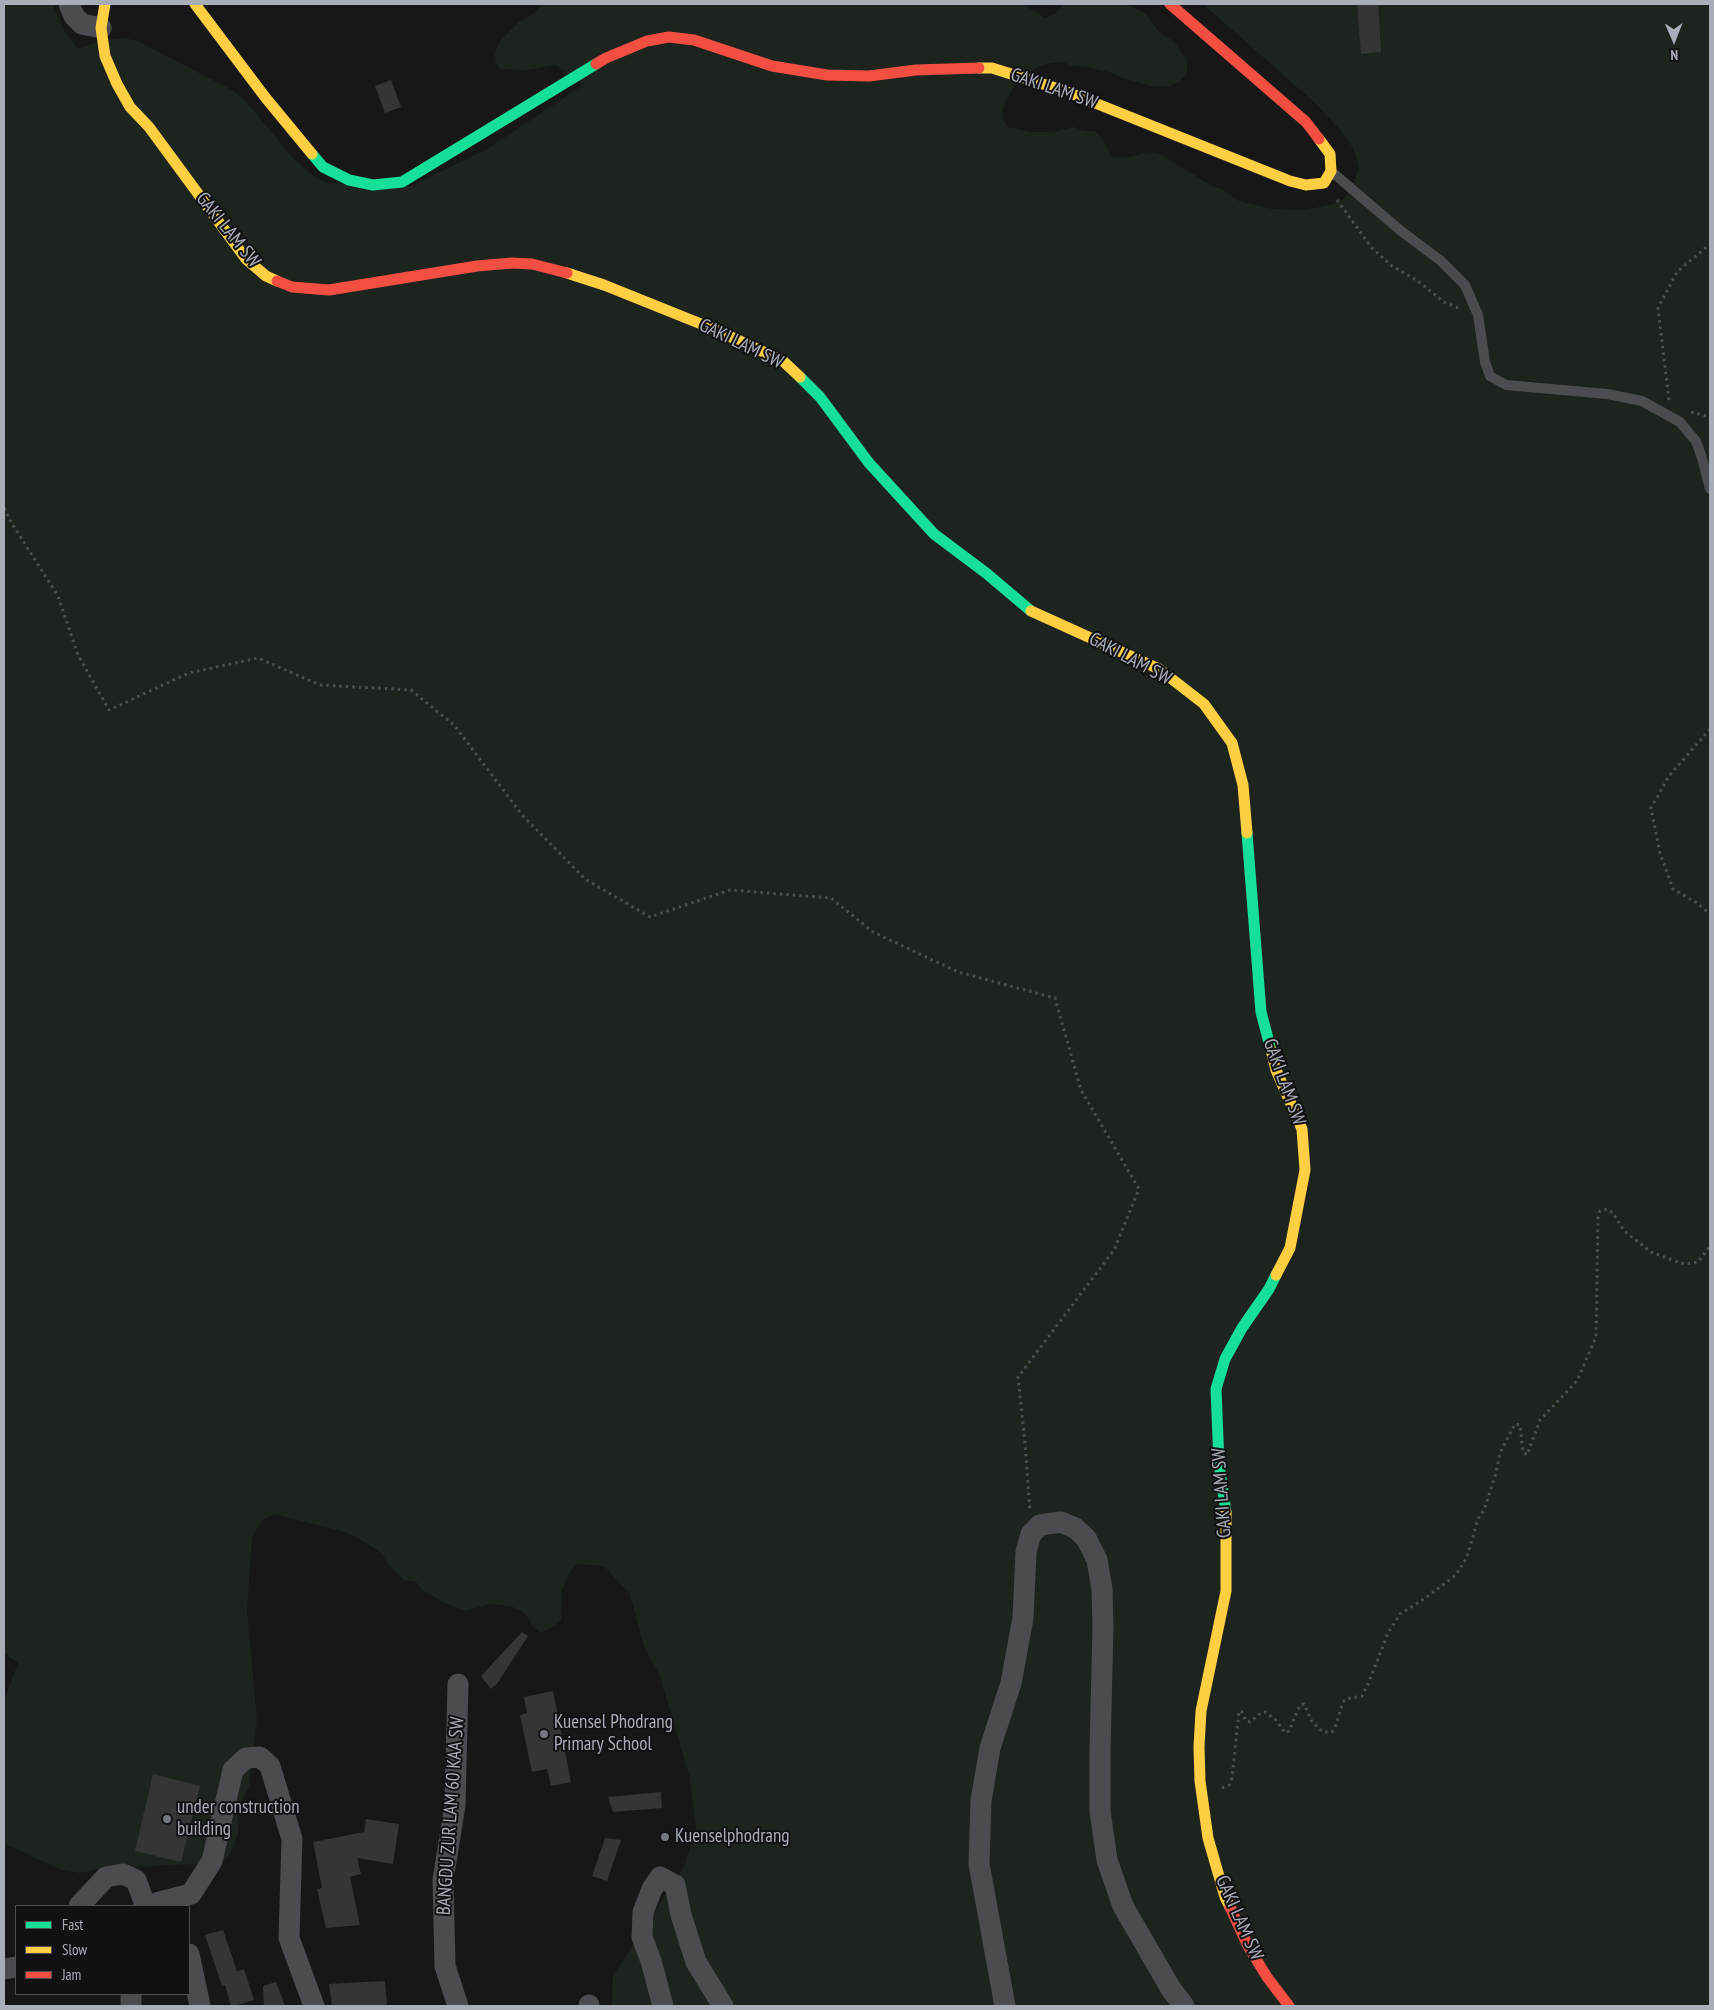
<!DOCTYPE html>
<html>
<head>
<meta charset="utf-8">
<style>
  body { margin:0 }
  #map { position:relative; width:1714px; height:2010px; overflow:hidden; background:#171717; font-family:"PT Sans Narrow",sans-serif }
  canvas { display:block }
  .frame { position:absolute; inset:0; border:5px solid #a8adb8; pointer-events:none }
  .legend { position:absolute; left:15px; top:1905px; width:175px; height:90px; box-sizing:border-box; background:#111113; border:1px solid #4d4f55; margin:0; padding:6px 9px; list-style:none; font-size:15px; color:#a8adb8 }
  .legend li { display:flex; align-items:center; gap:10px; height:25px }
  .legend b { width:25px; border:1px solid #4d4f55 }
  .north { position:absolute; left:1649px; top:15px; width:50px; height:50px; -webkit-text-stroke:4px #111113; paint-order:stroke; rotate:179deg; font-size:14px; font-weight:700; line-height:20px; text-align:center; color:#a8adb8 }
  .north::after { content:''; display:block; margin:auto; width:18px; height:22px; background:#a8adb8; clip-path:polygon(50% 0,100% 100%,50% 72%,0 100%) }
</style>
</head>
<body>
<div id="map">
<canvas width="1714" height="2010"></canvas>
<div class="frame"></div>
<ul class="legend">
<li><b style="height:6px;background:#16e098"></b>Fast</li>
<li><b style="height:6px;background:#ffcf43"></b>Slow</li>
<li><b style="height:6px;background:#f24e42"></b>Jam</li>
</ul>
<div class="north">N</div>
</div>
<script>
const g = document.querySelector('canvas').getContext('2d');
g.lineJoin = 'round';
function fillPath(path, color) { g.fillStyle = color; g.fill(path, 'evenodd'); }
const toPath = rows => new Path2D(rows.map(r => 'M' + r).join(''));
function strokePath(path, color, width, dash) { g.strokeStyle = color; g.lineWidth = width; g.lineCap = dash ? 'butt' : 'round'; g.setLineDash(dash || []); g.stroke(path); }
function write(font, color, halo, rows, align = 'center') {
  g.font = font + ' "PT Sans Narrow",sans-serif'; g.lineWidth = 4; g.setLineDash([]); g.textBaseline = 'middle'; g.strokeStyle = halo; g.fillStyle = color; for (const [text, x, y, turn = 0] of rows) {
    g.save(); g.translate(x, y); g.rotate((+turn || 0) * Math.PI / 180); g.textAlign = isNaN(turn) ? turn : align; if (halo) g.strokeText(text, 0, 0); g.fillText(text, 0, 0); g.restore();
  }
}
const green = toPath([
  [4,4,52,4,65,31,78,49,104,40,123,38,138,41,232,90,240,96,254,111,293,158,312,175,326,183,411,186,487,149,583,85,556,65,526,70,501,69,496,63,495,54,498,45,503,38,518,23,534,13,542,4,1023,4,1045,18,1055,14,1061,7,1061,4,1127,4,1146,14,1158,31,1175,43,1187,61,1187,73,1181,80,1171,86,1151,86,1120,77,1113,73,1083,66,1073,66,1062,62,1041,65,1017,82,1007,99,1003,107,1002,117,1008,127,1031,132,1052,132,1074,127,1084,131,1094,131,1102,138,1113,158,1126,158,1148,152,1160,154,1212,186,1222,189,1239,201,1272,209,1304,210,1335,204,1345,198,1356,177,1359,166,1353,148,1341,131,1315,103,1203,4,1710,4,1710,2006,612,2006,613,1976,685,1865,696,1828,689,1775,660,1676,644,1647,630,1594,604,1566,578,1564,571,1570,562,1590,561,1621,541,1633,532,1626,528,1617,520,1610,510,1606,489,1604,466,1611,445,1603,423,1591,416,1582,404,1580,388,1564,382,1554,365,1542,345,1532,274,1514,262,1520,252,1537,247,1610,257,1720,249,1786,239,1806,238,1834,229,1856,222,1863,102,1868,80,1873,59,1869,4,1843,4,1702,18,1663,4,1653]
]);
const building = toPath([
  [1357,4,1378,4,1381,52,1361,54],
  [391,80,401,107,385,113,375,86],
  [522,1632,528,1636,497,1684,491,1689,481,1676],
  [553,1691,571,1782,551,1786,547,1769,532,1772,520,1715,527,1713,524,1697],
  [153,1774,200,1786,181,1862,135,1851],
  [661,1792,662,1808,613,1812,608,1797],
  [366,1819,399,1824,393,1864,357,1858,361,1874,350,1877,360,1925,326,1928,317,1889,322,1888,313,1842,364,1832],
  [605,1838,621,1840,607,1881,592,1876],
  [223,1930,237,1971,244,1969,254,2000,234,2006,231,2006,225,1985,222,1986,205,1935],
  [385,1981,387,2006,332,2006,329,1984],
  [276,1982,285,2006,264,2006,263,1986]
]);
const path = toPath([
  [1337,200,1372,248,1392,266,1418,281,1444,302,1461,309],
  [1669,400,1658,308,1677,272,1710,244],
  [1691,412,1710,417],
  [4,508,11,522,58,596,78,655,109,710,189,673,258,658,320,685,411,690,455,726,522,815,585,879,650,917,730,890,831,898,873,932,958,972,1055,998,1081,1090,1139,1189,1114,1250,1018,1377,1025,1443,1030,1511],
  [1710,729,1669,776,1651,808,1660,853,1673,889,1697,903,1710,914],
  [1222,1788,1229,1785,1232,1778,1239,1711,1242,1712,1246,1721,1250,1722,1261,1713,1265,1712,1275,1719,1285,1733,1289,1731,1300,1705,1304,1704,1312,1722,1323,1732,1332,1732,1336,1725,1343,1702,1346,1699,1362,1696,1368,1684,1388,1633,1400,1614,1424,1599,1456,1575,1467,1557,1478,1519,1484,1510,1496,1473,1500,1453,1515,1424,1520,1425,1523,1452,1527,1455,1540,1420,1577,1381,1596,1337,1598,1218,1600,1211,1607,1209,1613,1213,1624,1231,1641,1244,1651,1252,1675,1261,1685,1264,1698,1262,1710,1246]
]);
const lane = toPath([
  [1332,172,1401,231,1441,261,1465,285,1478,315,1485,362,1490,376,1506,385,1607,394,1642,401,1680,422,1689,433,1696,441,1702,458,1710,489]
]);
const street = toPath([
  [69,4,74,16,82,24,101,28],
  [458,1684,455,1805,443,1880,445,1966,458,2006],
  [156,1903,191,1894,212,1861,233,1770,246,1758,260,1757,270,1766,292,1839,289,1938,314,2006],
  [79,1906,106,1877,123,1874,136,1880,144,1902],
  [189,1954,200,2006],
  [4,1969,16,1967],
  [131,1994,131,2006],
  [589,2005,589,2006],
  [663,2006,651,1961,642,1937,643,1912,652,1889,660,1877,675,1885,681,1915,696,1962,723,2006],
  [1005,2006,979,1864,981,1801,990,1748,1011,1683,1023,1618,1026,1552,1031,1534,1040,1525,1061,1522,1075,1528,1086,1538,1097,1560,1102,1589,1103,1627,1100,1750,1100,1811,1107,1860,1123,1906,1171,1989,1184,2006]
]);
const fast = toPath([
  [312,154,323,167,349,180,373,185,402,182,596,64],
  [800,377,820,397,869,463,934,534,986,573,1031,611],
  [1247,833,1261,1012,1271,1050],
  [1226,1512,1219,1464,1216,1389,1225,1359,1242,1328,1269,1289,1276,1275]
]);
const slow = toPath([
  [105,4,101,28,105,56,117,84,130,107,149,127,246,259,266,276,277,281],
  [195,4,265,97,312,154],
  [979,68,992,68,1065,91,1290,181,1306,185,1324,183,1331,171,1330,154,1319,139],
  [567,273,604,285,716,330,783,361,800,377],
  [1031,611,1159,669,1204,704,1232,743,1243,785,1247,833],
  [1271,1050,1276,1070,1302,1129,1305,1170,1290,1248,1276,1275],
  [1226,1512,1226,1591,1201,1711,1199,1747,1200,1781,1208,1838,1225,1897,1230,1907]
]);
const jam = toPath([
  [1170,4,1306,122,1319,139],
  [596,64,606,58,647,41,669,37,694,40,772,66,827,75,869,76,916,70,979,68],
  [277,281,292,287,329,290,477,266,512,263,532,264,567,273],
  [1230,1907,1248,1946,1267,1977,1289,2006]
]);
const markers = [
  [544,1734,5,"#757880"],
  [167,1819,5,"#757880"],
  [665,1837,5,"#757880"]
];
const streetNames = [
  ["GAKI LAM SW",1054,89,19],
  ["GAKI LAM SW",228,230,51],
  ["GAKI LAM SW",741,344,26],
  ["GAKI LAM SW",1130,659,28],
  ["GAKI LAM SW",1284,1082,70],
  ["GAKI LAM SW",1222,1493,-94],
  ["BANGDU ZUR LAM 60 KAA SW",451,1816,-86],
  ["GAKI LAM SW",1239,1918,66]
];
const poiNames = [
  ["Kuensel Phodrang",554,1723],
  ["Primary School",554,1745],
  ["under construction",177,1808],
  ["building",177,1830],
  ["Kuenselphodrang",675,1837]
];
fillPath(green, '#1d241e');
fillPath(building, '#353536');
strokePath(path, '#4d4e52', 3, [2.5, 4]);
strokePath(lane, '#4b4c50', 10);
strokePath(street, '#4b4c50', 21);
strokePath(fast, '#16e098', 11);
strokePath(slow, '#ffcf43', 11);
strokePath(jam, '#f24e42', 11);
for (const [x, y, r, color] of markers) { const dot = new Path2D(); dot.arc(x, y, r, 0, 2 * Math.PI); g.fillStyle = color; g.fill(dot); strokePath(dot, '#111113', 2); }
write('19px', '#a8adb8', '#111113', streetNames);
write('19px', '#a8adb8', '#111113', poiNames, 'left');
</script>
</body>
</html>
